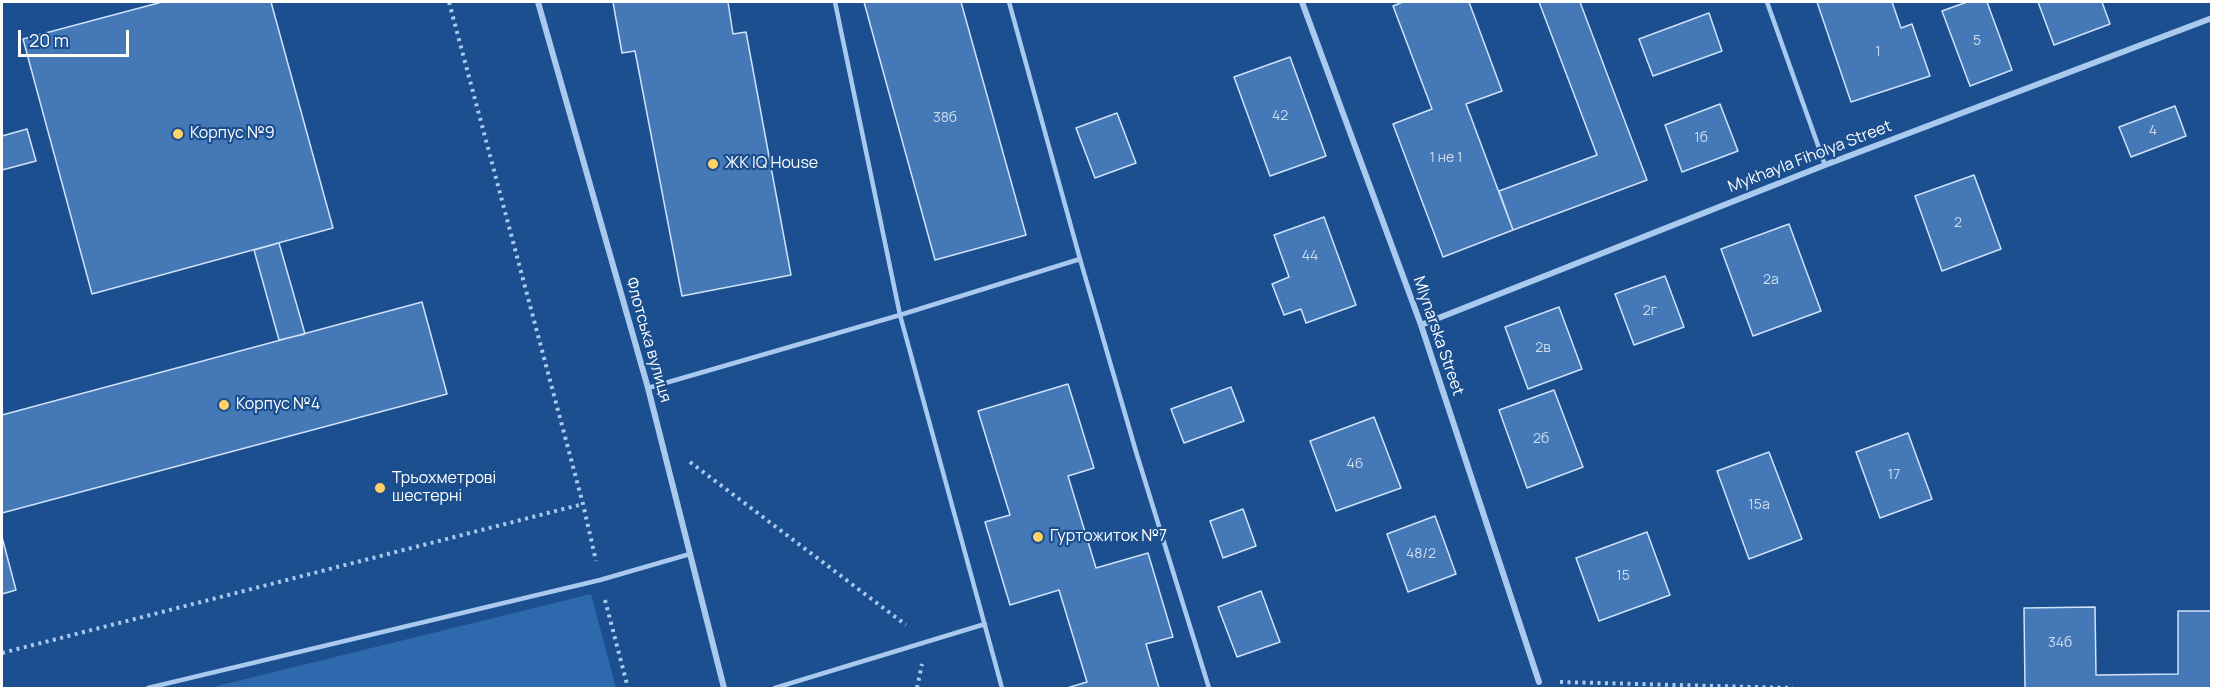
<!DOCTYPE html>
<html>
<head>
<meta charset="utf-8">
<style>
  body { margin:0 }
  #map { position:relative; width:2213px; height:690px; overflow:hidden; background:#1b4f8f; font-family:Manrope,sans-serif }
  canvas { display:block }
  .frame { position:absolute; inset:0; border:3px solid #fff; pointer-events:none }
  .scale { position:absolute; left:18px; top:30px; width:111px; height:27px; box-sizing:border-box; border:3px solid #fff; border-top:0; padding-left:8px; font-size:18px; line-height:21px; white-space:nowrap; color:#fff; -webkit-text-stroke:4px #1b4f8f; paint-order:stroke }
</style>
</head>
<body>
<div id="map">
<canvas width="2213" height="690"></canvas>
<div class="frame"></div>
<div class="scale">20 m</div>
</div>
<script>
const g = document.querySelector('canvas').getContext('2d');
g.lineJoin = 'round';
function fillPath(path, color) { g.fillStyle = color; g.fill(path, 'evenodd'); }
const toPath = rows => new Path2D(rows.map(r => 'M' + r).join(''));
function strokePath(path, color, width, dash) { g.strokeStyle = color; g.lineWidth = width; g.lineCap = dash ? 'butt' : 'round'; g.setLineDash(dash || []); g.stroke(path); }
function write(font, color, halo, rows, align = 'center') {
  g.font = font + ' Manrope,sans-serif'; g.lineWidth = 4.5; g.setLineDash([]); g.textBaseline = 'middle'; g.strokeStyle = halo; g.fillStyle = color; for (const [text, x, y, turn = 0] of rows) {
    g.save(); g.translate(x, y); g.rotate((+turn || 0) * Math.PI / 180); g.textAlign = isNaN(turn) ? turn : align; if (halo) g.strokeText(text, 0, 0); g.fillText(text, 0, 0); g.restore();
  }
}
const green = toPath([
  [591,594,616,688,209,688]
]);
const building = toPath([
  [162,2,271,2,333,228,92,294,23,39,162,2],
  [613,2,728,2,733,34,746,32,791,275,682,296,635,51,622,53,613,2],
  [864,2,961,2,1026,235,935,260,864,2],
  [1403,2,1469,2,1502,91,1466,104,1513,230,1443,257,1393,124,1432,109,1393,6,1403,2],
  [1539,2,1580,2,1647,180,1513,230,1499,191,1597,155,1539,2],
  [1817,2,1892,2,1901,28,1912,24,1930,76,1851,102,1817,2],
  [1967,2,1987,2,2012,70,1970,86,1942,11,1967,2],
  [2038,2,2102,2,2110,24,2054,45,2038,2],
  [1709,13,1722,51,1653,76,1639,39,1709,13],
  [1290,57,1326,156,1270,176,1234,77,1290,57],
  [1720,104,1738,151,1682,172,1665,125,1720,104],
  [2175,106,2186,136,2131,157,2119,127,2175,106],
  [1117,113,1136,163,1095,178,1076,128,1117,113],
  [27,129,36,161,2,170,2,136,27,129],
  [1974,175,2001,249,1942,271,1915,196,1974,175],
  [1324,217,1356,305,1306,323,1301,309,1284,315,1272,284,1289,277,1274,235,1324,217],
  [1789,224,1821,311,1753,336,1721,249,1789,224],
  [279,243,305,334,279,340,254,250,279,243],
  [1665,276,1684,327,1634,345,1615,294,1665,276],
  [422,302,447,394,2,513,2,415,422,302],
  [1559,307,1582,369,1528,389,1505,327,1559,307],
  [1068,384,1094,468,1068,476,1096,568,1148,553,1173,637,1146,644,1159,688,1067,688,1087,682,1059,590,1010,605,985,522,1010,515,978,411,1068,384],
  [1231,387,1244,421,1184,443,1171,409,1231,387],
  [1554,390,1583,467,1527,488,1499,410,1554,390],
  [1374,417,1401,488,1336,511,1310,441,1374,417],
  [1908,433,1932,499,1880,518,1856,452,1908,433],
  [1769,452,1802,539,1749,559,1717,471,1769,452],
  [1243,509,1256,546,1223,558,1210,521,1243,509],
  [1435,516,1456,574,1408,592,1387,534,1435,516],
  [1647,532,1670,595,1599,621,1576,558,1647,532],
  [2,537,16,590,2,594,2,537],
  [1261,591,1280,642,1237,657,1218,607,1261,591],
  [2095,607,2096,675,2178,674,2178,611,2212,611,2212,688,2025,688,2024,608,2095,607]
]);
const path = toPath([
  [449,2,583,504,596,561],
  [690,462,906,625],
  [605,600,628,688],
  [2,653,583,504],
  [1560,682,1793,688],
  [917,688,922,664]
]);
const service = toPath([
  [835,2,900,315,1002,688],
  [1009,2,1080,259,1137,455,1209,688],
  [1767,2,1825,165],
  [648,388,900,315,1080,259],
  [148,688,600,580,690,554],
  [775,688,985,624]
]);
const minor = toPath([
  [538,2,648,388,724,688],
  [1302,2,1421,325,1539,682],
  [1421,325,1825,165,2212,18]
]);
const markers = [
  [178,134,6,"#ffd166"],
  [713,164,6,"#ffd166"],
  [224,405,6,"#ffd166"],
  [380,488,6,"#ffd166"],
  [1038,537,6,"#ffd166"]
];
const numberNames = [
  ["5",1977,41],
  ["1",1878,52],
  ["42",1280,116],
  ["38б",945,118],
  ["4",2153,131],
  ["1б",1701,138],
  ["1 не 1",1446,158],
  ["2",1958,223],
  ["44",1310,256],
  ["2а",1771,280],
  ["2г",1650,311],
  ["2в",1543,348],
  ["2б",1541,439],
  ["46",1355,464],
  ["17",1894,475],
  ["15а",1759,505],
  ["48/2",1421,554],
  ["15",1623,576],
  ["34б",2060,643]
];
const poiNames = [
  ["Корпус №9",190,134],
  ["ЖК IQ House",725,164],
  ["Корпус №4",236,405],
  ["Трьохметрові",392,479],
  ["шестерні",392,497],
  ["Гуртожиток №7",1050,537]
];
const streetNames = [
  ["Mykhayla Fiholya Street",1810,157,-21],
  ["Mlynarska Street",1438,336,71],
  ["Флотська вулиця",648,340,74]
];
fillPath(green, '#2e69ad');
fillPath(building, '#4478b7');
strokePath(building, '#cfe3fa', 1.5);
strokePath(path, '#a9c9ee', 4, [3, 4.5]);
strokePath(service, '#a9c9ee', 4.5);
strokePath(minor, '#a9c9ee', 6);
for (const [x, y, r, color] of markers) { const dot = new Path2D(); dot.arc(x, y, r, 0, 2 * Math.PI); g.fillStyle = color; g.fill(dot); strokePath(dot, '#1b4f8f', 2); }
write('14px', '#d0dded', null, numberNames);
write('16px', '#fff', '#1b4f8f', poiNames, 'left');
write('16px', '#fff', '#1b4f8f', streetNames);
</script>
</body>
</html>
